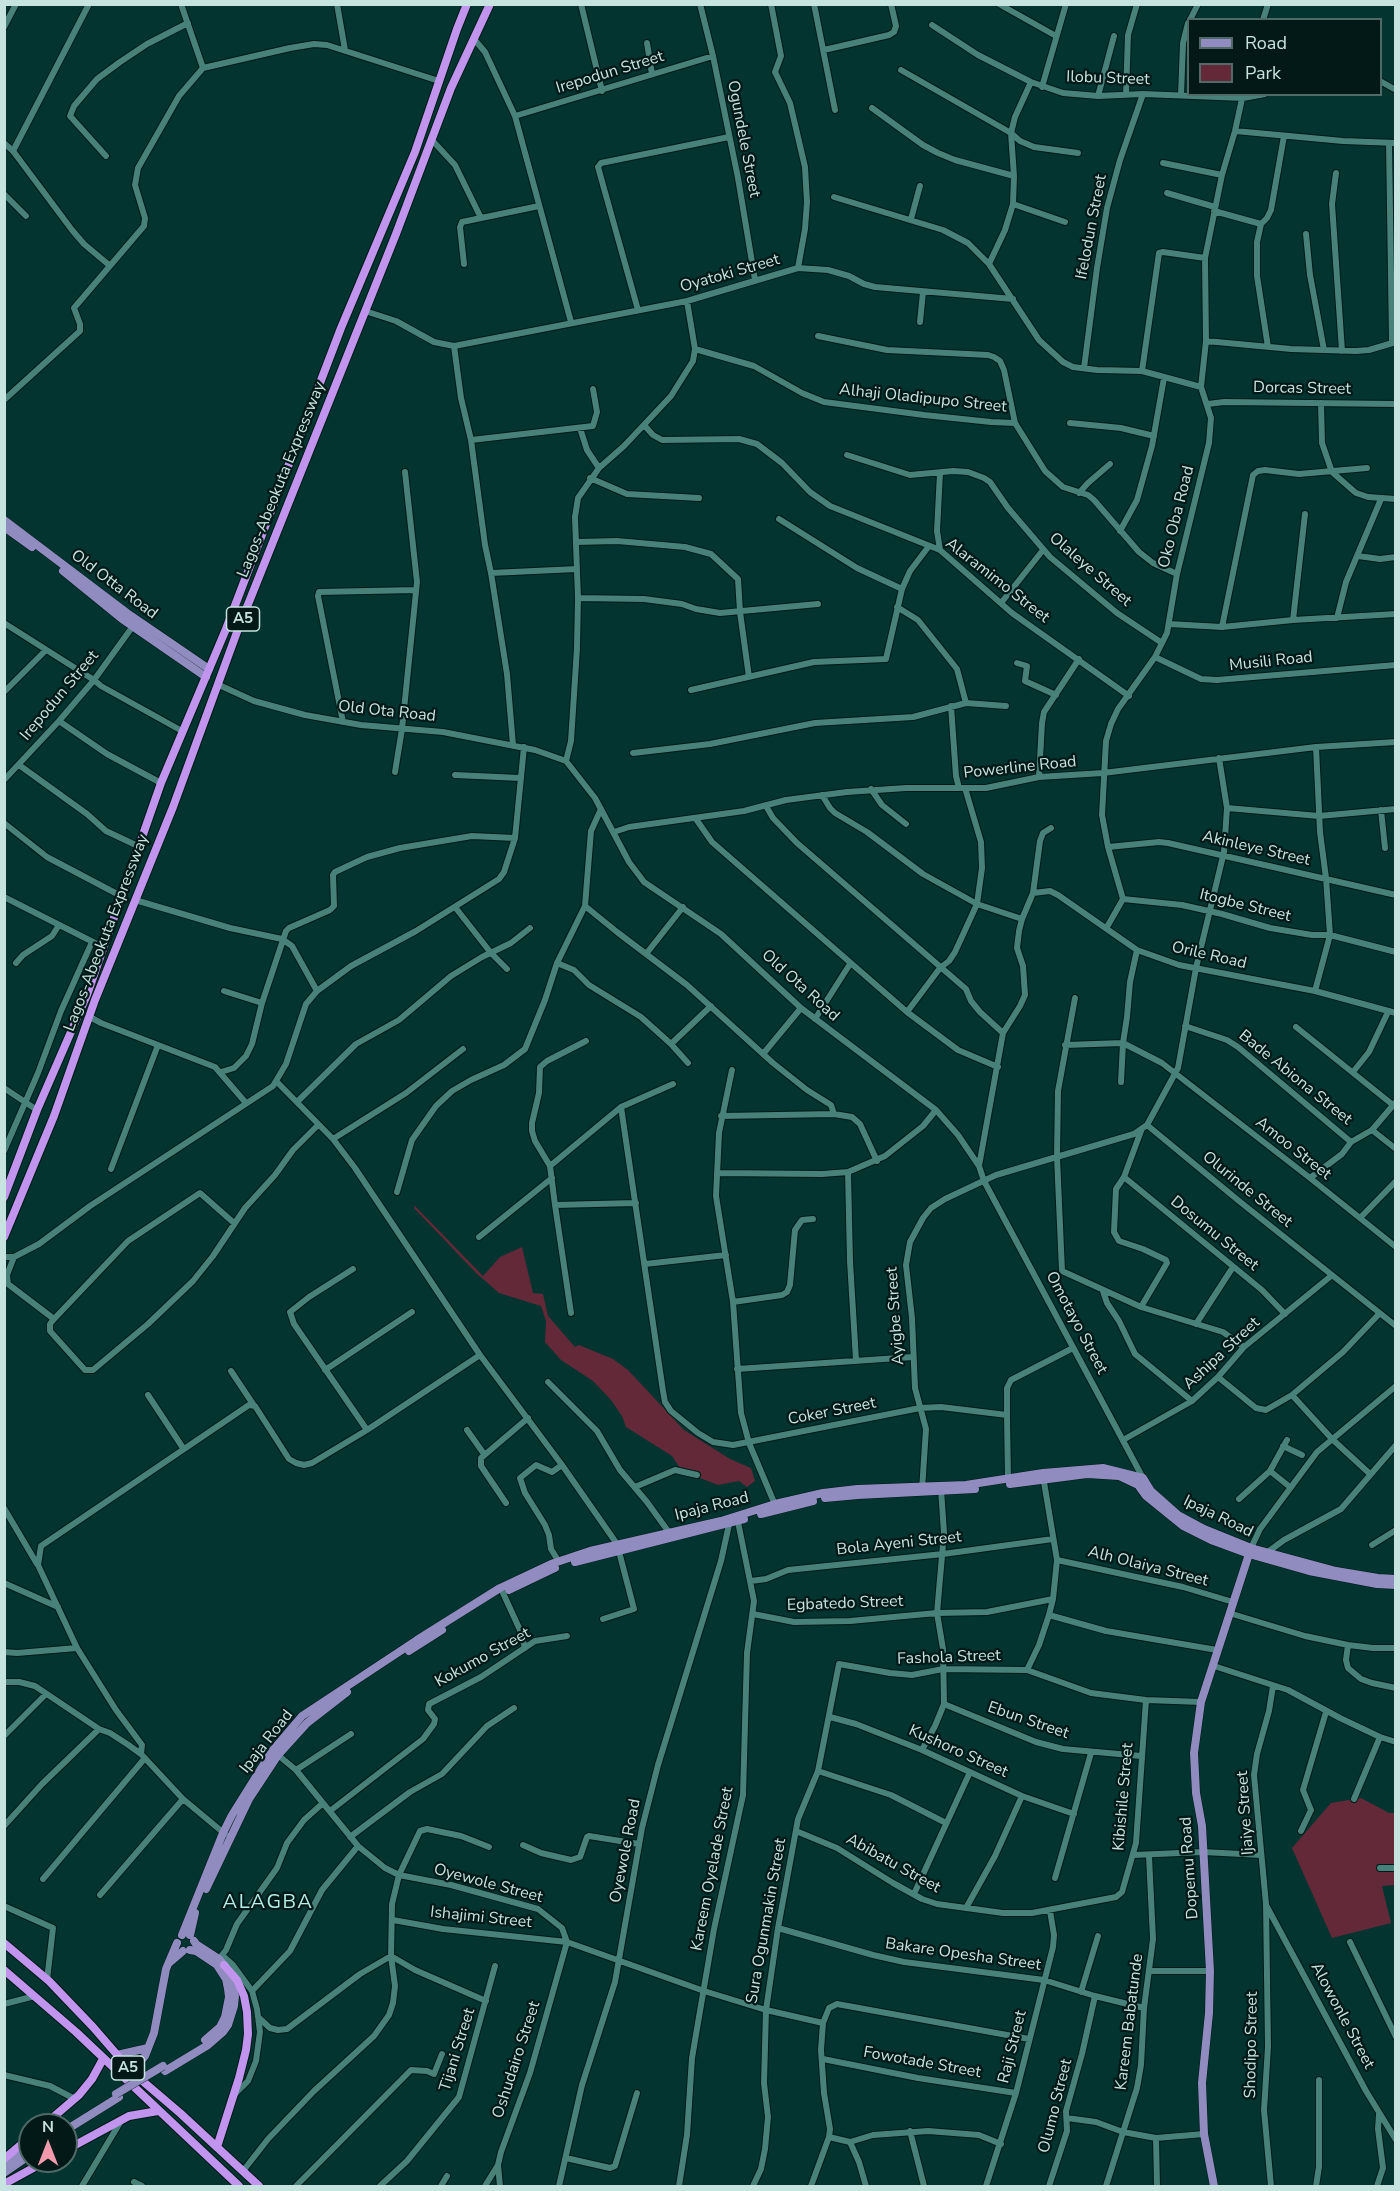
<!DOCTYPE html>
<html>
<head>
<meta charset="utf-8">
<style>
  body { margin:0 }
  #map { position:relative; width:1400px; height:2191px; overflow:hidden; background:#033430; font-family:"Nunito Sans",sans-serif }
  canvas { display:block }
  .frame { position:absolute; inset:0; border:6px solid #c6e3df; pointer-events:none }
  .legend { position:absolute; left:1187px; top:18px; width:195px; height:78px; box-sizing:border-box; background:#021917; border:2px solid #506a67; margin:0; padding:8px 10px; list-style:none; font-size:18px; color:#c6e3df }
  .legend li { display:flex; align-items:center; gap:12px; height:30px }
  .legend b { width:30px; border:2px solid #506a67 }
  .north { position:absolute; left:18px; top:2113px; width:60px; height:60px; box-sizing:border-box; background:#021917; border:2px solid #506a67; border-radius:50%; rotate:0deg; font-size:16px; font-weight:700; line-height:24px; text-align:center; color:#c6e3df }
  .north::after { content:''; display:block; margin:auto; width:21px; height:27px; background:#f29aad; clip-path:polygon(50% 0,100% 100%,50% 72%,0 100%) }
</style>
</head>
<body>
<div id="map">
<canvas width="1400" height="2191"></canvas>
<div class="frame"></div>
<ul class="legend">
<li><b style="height:8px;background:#908cc0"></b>Road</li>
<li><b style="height:16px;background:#632938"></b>Park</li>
</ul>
<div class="north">N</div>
</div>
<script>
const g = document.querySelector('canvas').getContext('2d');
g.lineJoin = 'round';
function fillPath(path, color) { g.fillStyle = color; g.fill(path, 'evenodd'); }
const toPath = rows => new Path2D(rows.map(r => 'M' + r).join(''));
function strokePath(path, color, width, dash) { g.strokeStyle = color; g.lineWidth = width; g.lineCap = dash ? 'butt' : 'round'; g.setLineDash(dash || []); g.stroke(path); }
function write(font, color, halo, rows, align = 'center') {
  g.font = font + ' "Nunito Sans",sans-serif'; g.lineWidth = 4.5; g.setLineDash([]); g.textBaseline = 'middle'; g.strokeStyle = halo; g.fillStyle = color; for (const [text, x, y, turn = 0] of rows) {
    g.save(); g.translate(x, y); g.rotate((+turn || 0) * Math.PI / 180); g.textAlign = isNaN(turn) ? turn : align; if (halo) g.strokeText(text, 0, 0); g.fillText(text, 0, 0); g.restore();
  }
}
const green = toPath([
  [415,1206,483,1276,500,1257,522,1247,533,1293,543,1294,548,1316,575,1347,579,1345,613,1359,628,1370,684,1430,730,1459,751,1468,755,1481,747,1487,739,1481,718,1485,682,1471,672,1456,626,1427,622,1416,611,1400,593,1381,561,1360,545,1342,546,1321,541,1306,499,1293,476,1273,414,1208],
  [1361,1798,1389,1813,1395,1813,1395,1864,1377,1864,1380,1870,1395,1871,1395,1885,1382,1886,1391,1923,1332,1938,1292,1848,1331,1803]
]);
const minor = toPath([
  [181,4,203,68],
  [337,4,345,50],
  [581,4,602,91],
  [700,4,713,56,738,178,755,280],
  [771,4,781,56,775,72,790,103,805,167,807,202,805,229,798,268],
  [814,4,835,110],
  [999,4,1056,36],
  [1190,20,1198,4],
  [1263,20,1268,4],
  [932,25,978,55,1031,82,1063,93,1098,96,1143,94,1243,98,1265,94],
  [4,27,16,4],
  [474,39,485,52,515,116,571,322],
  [647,43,652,74],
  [824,50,889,35,894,32,896,26,891,4],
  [203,68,290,48,314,44,327,45,439,81],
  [901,70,1011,133,1020,141,1034,147,1078,153],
  [1380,81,1396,90],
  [1042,87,1066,4],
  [1126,94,1128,35,1137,4],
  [1181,95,1183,43,1188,23],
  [1098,96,1114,36],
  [872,108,923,145,938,153,955,160,1014,176],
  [515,116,713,56],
  [1235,131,1343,141,1396,143],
  [431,139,455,165,481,218],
  [4,143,13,151,72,230,84,244,109,265],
  [1389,143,1392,342],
  [13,151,89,4],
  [106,156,70,116,74,106,97,79,120,62,147,44,188,23],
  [1163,163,1222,175],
  [1336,173,1332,204,1342,351],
  [1167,193,1215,207],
  [4,194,26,216],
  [834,197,943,230,968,243,989,264,1039,340,1063,362,1073,367,1097,370,1142,371,1201,387],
  [1013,204,1065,222],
  [1214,211,1261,224],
  [911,219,920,186],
  [1306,234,1310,275,1324,350],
  [464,264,460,227,462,222,539,206],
  [989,264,1005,230,1013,204,1014,176,1011,133,1015,117,1031,82],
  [638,310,598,167,601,163,729,137],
  [365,311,396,321,434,342,454,346,687,301,798,268,828,270,849,276,864,284,875,287,1013,299],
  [920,322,923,292],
  [818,336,887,350,988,355,994,357,1000,361,1004,370,1015,423,1045,471,1063,487,1088,495,1094,500,1139,552,1153,563,1177,574],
  [1206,341,1291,349,1356,351,1369,350,1396,342],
  [454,346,461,398,471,440,485,545,491,573,507,674,513,745],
  [1268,347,1257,276,1257,242,1261,224,1267,218,1271,210,1284,136],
  [695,349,754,366,802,393,824,402,924,415,991,422,1015,423],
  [1084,368,1097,268,1107,208,1120,160,1143,94],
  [1142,371,1159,253,1163,252,1205,258],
  [4,400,80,331,80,324,74,308,144,226,145,218,135,185,138,168,179,96,203,68],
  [1321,403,1322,443,1332,472,1356,493,1368,497,1396,499],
  [1208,404,1224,402,1396,404],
  [1070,423,1121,428,1154,436],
  [644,425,653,435,662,440,739,439,757,444,782,463,810,492,830,506,940,550,1012,613,1129,696],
  [580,428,587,450,599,468],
  [471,440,593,426,597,412,593,389],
  [847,455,910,475,953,471,968,472,984,478,990,482,1008,508,1050,557,1117,613,1162,643],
  [590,478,627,494,699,498],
  [1079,493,1088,483,1110,464],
  [779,519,857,568,902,589],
  [1120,531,1137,500,1152,446,1164,378],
  [576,542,617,541,685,547,711,554,738,579,740,612,749,677],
  [940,550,937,531,940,473],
  [1358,556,1380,559,1396,557],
  [491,573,577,569],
  [578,598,644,599,682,604,696,609,720,613,818,604],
  [1001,603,1043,550],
  [897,607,918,620,957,669,966,703],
  [1337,618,1346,582,1381,499],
  [1293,620,1305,514],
  [4,623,94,680,101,686,182,731],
  [1169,624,1222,627,1293,620,1396,614],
  [1222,627,1253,475,1258,471,1265,470,1299,474,1367,468],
  [1155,657,1201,679,1217,680,1396,665],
  [1017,663,1027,666,1025,681,1056,695],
  [219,685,254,701,305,715,361,725,443,732,535,750,566,761,595,798,629,862,644,882,721,934,801,1008,936,1110,958,1135,979,1166,984,1181,1143,1478,1138,1485],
  [691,690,814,662,886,659,902,589,910,571,929,546],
  [4,692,46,650],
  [951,706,956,776,959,788],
  [59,721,107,754,161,783],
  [343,722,318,596,319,592,416,590],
  [633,753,710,744,815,723,913,717,966,703,1006,706],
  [566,761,571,741,577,648,578,598,575,517,578,498,599,468,624,446,671,396,693,361,695,349,687,301],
  [19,765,87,814,106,831,140,847],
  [395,772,402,729,417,582,405,472],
  [455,775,520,778],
  [1039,777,1042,723,1044,712,1079,659],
  [4,780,59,721,94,680,133,626],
  [871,789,882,805,906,824],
  [822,795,830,808,835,813,867,832,923,874,977,904,1022,919],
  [766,806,773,818,797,843,966,989,971,1001,980,1012,1003,1033],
  [1227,808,1319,816,1396,809],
  [1381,810,1385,848],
  [696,819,712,842,907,1012,958,1050,998,1067],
  [4,823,47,857,121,896],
  [614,832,629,827,744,811,786,800,847,792,906,788,986,788,1039,777,1103,773,1316,747,1396,742],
  [1108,847,1159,842,1168,843,1396,895],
  [1033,893,1050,891,1058,895,1137,950,1179,965,1315,991,1396,1013],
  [4,897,103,947],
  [1123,899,1182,905,1222,914,1270,928,1312,935,1330,935,1396,952],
  [135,900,230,928,282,939,292,946,317,991],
  [585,906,591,831,601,809],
  [455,907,491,953,507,969],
  [1107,927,1123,899,1108,847,1102,815,1106,741,1111,724,1118,709,1155,657,1167,633,1177,574,1209,443,1211,418,1201,387,1206,341,1205,258,1222,175,1235,131,1243,94],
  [646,954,683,907],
  [16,963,23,955,52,936,59,925],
  [557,963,585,906,617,932,687,985,773,1063,807,1090,831,1105,834,1114],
  [224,991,262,1003],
  [1315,991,1330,935,1326,878,1320,832,1316,747],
  [1075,998,1058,1091,1057,1157,1062,1271,1141,1307,1223,1332,1244,1347],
  [907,1012,940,968,949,961,955,952,977,904,982,868,981,842,965,788],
  [90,1017,101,1023,215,1067,246,1103],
  [815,1019,850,964],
  [1185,1026,1227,1040,1238,1047,1351,1142],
  [1296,1027,1393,1105],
  [671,1044,711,1006],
  [1065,1045,1123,1043,1162,1063,1310,1178,1396,1247],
  [763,1054,801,1008],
  [732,1070,719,1133,716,1196,733,1302,741,1413,749,1443,776,1507],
  [221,1072,234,1068,246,1056,252,1044,262,1003,286,931,289,928,330,910,334,906,333,875,335,872,367,857,400,848,472,836,515,838],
  [1353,1072,1369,1052,1388,1012],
  [277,1082,333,1139,355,1168,480,1355,562,1465,617,1544,634,1609,603,1619],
  [1121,1082,1123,1043,1127,1017,1130,982,1137,950],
  [4,1088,37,1110],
  [298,1101,356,1044,399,1020,451,976,482,957,511,943,530,928],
  [621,1107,663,1391,665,1402,671,1411,698,1433,713,1442,733,1445,920,1408,941,1407,1007,1415,1008,1479],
  [721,1116,834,1114,852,1117,860,1124,877,1161],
  [1147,1125,1239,1201,1396,1326],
  [1372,1130,1396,1149],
  [1141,1131,1124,1177,1116,1189,1114,1232,1119,1241,1143,1249,1166,1260,1167,1263,1141,1307],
  [333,1139,406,1093,463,1049],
  [4,1151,38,1073,61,1011,92,942],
  [550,1166,535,1141,532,1131,532,1123,539,1093,540,1067,547,1061,586,1041],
  [979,1166,1003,1033,1020,1006,1025,995,1023,966,1017,948,1019,931,1022,919,1033,893,1040,841,1043,833,1051,828],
  [111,1169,158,1045],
  [848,1172,850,1261,856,1360],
  [718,1173,822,1174,848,1172,885,1156,923,1126,936,1110],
  [1124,1177,1262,1290,1285,1314],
  [1310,1178,1342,1154,1351,1142,1372,1130,1395,1103],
  [397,1192,412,1140,436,1106,452,1091,471,1080,504,1065,525,1049,545,1000,557,963,574,970,589,985,641,1017,671,1044,688,1063],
  [636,1203,555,1205,550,1166,621,1107,673,1084],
  [555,1205,571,1313],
  [1360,1218,1396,1181],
  [479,1237,552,1178],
  [4,1257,14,1257,39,1244,90,1206,273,1086,286,1064,306,1004,317,991,351,966,416,931,499,879,504,872,515,838,524,747],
  [14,1257,7,1275,8,1284,54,1319,50,1324,50,1331,85,1370,93,1370,148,1324,193,1281,213,1256,245,1208,275,1175,293,1150,318,1125],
  [645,1264,726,1255],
  [353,1269,309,1297,290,1312,294,1324,367,1430],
  [1103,1291,1107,1303,1119,1321,1135,1354,1192,1401],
  [733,1302,782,1295,787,1292,790,1285,795,1230,802,1220,813,1219],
  [54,1319,128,1241,200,1193,234,1223],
  [1196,1324,1233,1267],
  [737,1369,913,1357],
  [325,1370,412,1312],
  [231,1371,253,1404],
  [1218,1377,1256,1408,1266,1410,1292,1395,1343,1352,1379,1314],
  [548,1382,597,1431,620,1470,647,1502,668,1531],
  [148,1395,183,1448],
  [1292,1395,1332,1439,1370,1474],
  [1007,1415,1007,1388,1011,1380,1073,1348],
  [467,1430,484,1454],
  [1123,1440,1192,1401,1218,1377,1244,1347,1331,1276],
  [1283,1446,1302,1455],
  [1270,1471,1290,1487],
  [635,1487,675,1470,697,1475],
  [922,1490,926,1429,915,1388,912,1318,906,1265,910,1242,923,1218,931,1208,945,1199,996,1175,1134,1134,1147,1125,1178,1068,1196,968,1224,852,1227,808,1219,758],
  [1239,1499,1270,1471,1287,1440],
  [506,1503,481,1466,481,1458,528,1418],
  [4,1508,37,1564],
  [1372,1545,1396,1530],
  [1251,1548,1260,1529,1317,1452,1396,1386],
  [1265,1554,1284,1540,1341,1509,1396,1445],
  [1057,1560,1183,1587,1233,1602],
  [559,1562,551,1549,549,1535,545,1525,525,1493,520,1478,536,1465,552,1472,562,1465],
  [751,1581,766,1579,788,1570,943,1554,1053,1539],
  [4,1583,58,1607],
  [503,1593,520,1630,525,1648],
  [1229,1613,1305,1636,1348,1645,1373,1648,1396,1648],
  [753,1614,794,1622,850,1621,937,1613,987,1612,1053,1599],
  [1049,1615,1106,1631,1217,1650],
  [1348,1645,1346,1660,1348,1668,1361,1679,1372,1683,1396,1688],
  [4,1652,17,1653,77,1648],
  [1214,1666,1288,1690,1340,1718,1380,1737,1396,1742],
  [1027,1670,1039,1645,1049,1615,1053,1599,1057,1560,1043,1476],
  [4,1682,19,1682,35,1686,99,1729,110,1733,127,1744,141,1754,183,1799,225,1834],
  [944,1704,1036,1742,1063,1749,1141,1756],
  [830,1717,856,1724,922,1750,1022,1796,1074,1814],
  [4,1736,46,1694],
  [922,1750,935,1726,944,1704,943,1649,937,1613,944,1533,941,1489],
  [141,1754,142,1745,116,1710,77,1648,38,1565,41,1546,249,1405,255,1406,289,1459,296,1463,304,1465,312,1463,367,1430,480,1355],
  [278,1755,296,1770,358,1846,385,1868,399,1875,451,1885,538,1909,562,1928,567,1942,704,1991,766,2010,823,2023],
  [296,1770,351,1734],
  [818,1771,891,1795,946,1823],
  [1354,1799,1380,1737],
  [330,1811,423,1739,434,1724,435,1719,428,1710,429,1704,481,1677,535,1641,567,1636],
  [4,1826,42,1784,99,1729],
  [796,1831,837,1848,893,1883,922,1899,937,1904,1003,1913,1032,1913,1116,1897,1122,1892,1136,1843,1146,1700],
  [1301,1831,1311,1810,1303,1790,1326,1712],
  [350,1837,410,1792,442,1774,487,1726,514,1708],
  [523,1845,541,1853,571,1860,580,1857,587,1837,589,1836,639,1844],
  [1134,1855,1203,1852,1261,1855],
  [1380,1868,1396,1868],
  [1055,1878,1091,1753],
  [43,1879,145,1758],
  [914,1894,970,1772],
  [100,1895,183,1799],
  [1266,1905,1366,2091,1396,2140],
  [4,1906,53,1928,47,1980],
  [966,1908,995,1856,1022,1796],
  [393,1920,443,1929,567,1942,530,2073,501,2152,498,2165,500,2186],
  [778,1928,873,1955,904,1962,1044,1980,1095,1996,1144,2008],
  [1350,1942,1396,2037],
  [222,1955,233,1965,252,1991,257,2009,260,2032,256,2061,248,2081,235,2094],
  [219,1959,226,1950,237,1924,277,1868,287,1843,304,1820,323,1803],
  [1150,1971,1210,1971],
  [252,1991,290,1951,322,1890,358,1846],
  [1081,1992,1098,1936],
  [4,2004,35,1996],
  [258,2017,270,2028,278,2030,287,2029,360,1974,391,1956,415,1970,486,2001],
  [823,2059,918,2078,1016,2093],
  [4,2075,50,2086,75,2099],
  [1067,2118,1096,2122,1123,2132,1156,2138,1204,2134],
  [910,2131,924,2186],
  [829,2137,850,2142,859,2162,866,2186],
  [1156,2138,1157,2186],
  [850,2142,873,2135,928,2131,979,2135,1001,2144],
  [566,2158,610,2168,615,2166,637,2093],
  [243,2171,268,2139,314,2091,374,2036,389,2015,393,2003,395,1986,391,1956,392,1904,399,1875,420,1831,427,1829,461,1836,489,1847],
  [134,2182,142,2186],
  [82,2186,121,2121],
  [296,2186,411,2070,427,2071,434,2074,442,2054],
  [380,2186,407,2161,459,2097,495,1966],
  [441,2186,447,2176],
  [485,2186,498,2165],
  [559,2186,582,2085,615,1982,642,1828,658,1765,721,1561,730,1520],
  [679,2186,687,2135,692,2058,714,1929,743,1795,747,1653,754,1601,737,1517],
  [753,2186,761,2169,765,2149,768,2117,764,2083,766,2010,778,1928,798,1819,818,1771,839,1664,890,1673,912,1675,943,1669,1027,1670,1091,1693,1146,1700,1201,1702],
  [811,2186,829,2137,830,2129,824,2093,821,2050,823,2023,829,2008,837,2004,1029,2039],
  [986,2186,1016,2093,1053,1947,1054,1935,1050,1911],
  [1049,2186,1067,2131,1066,2111,1082,2054,1095,1996],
  [1106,2186,1137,2088,1141,2065,1144,2008,1153,1939,1149,1856],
  [1271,2186,1264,2110,1268,2047,1266,1904,1254,1775,1257,1754,1269,1711,1273,1686],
  [1316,2186,1319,2167,1319,2080],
  [1377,2186,1383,2168,1378,2129,1379,2114]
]);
const major = toPath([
  [4,520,127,613,209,669],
  [4,527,32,547],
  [63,571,122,619,206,677],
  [1010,1484,1087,1474,1119,1476,1138,1485,1146,1496,1183,1526,1211,1540,1249,1554,1309,1571,1377,1584,1396,1585],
  [825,1498,858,1495,975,1489],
  [761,1514,813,1501],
  [575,1562,744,1519],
  [509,1590,555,1568],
  [409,1651,442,1630],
  [206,1889,249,1799,278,1755,307,1723,347,1692],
  [182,1935,223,1833,232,1815,272,1751,302,1716,417,1640,500,1588,551,1564,590,1551,721,1521,775,1504,823,1493,857,1489,966,1485,1043,1473,1103,1468,1143,1478,1151,1491,1178,1515,1204,1529,1251,1548,1336,1571,1378,1578,1396,1579],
  [190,1935,195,1913],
  [190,1950,196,1951,217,1965,226,1979,228,1989,229,1997,225,2017,220,2027,205,2040],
  [169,1963,183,1951],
  [117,2055,148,2048],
  [165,2071,208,2045,223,2032,228,2025,234,2006,235,1996,232,1981,224,1965,219,1959,196,1944,194,1941],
  [132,2072,145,2056,154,2033,166,1969,177,1943],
  [66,2130,119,2097],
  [4,2166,30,2149],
  [4,2173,30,2155],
  [1214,2186,1204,2134,1202,2083,1209,2013,1210,1971,1202,1826,1196,1793,1194,1753,1201,1702,1250,1551]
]);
const highway = toPath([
  [4,1197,37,1110,87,995,161,783,226,629,341,328,415,152,457,29,467,4],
  [4,1237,54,1116,95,1000,173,807,237,632,396,234,451,88,490,4],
  [4,1943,49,1981,93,2027,132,2072,180,2113,259,2186],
  [4,1970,76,2032,239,2186],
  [44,2125,79,2095,92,2079,103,2059],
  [217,2147,239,2078,246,2050,248,2034,247,2012,244,1996,237,1980,224,1965],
  [66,2150,129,2116,158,2111],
  [4,2159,30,2137],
  [4,2184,46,2161]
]);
const majorBridge = toPath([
  [116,2094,163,2066]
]);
const shields = [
  [243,619,33],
  [128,2068,33]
];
const shieldNames = [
  ["A5",243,619],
  ["A5",128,2068]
];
const streetNames = [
  ["Irepodun Street",610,73,-17],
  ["Ilobu Street",1108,79,2],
  ["Ogundele Street",743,139,79],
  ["Ifelodun Street",1092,227,-79],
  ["Oyatoki Street",730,274,-16],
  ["Dorcas Street",1302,389,1],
  ["Alhaji Oladipupo Street",923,399,6],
  ["Lagos-Abeokuta Expressway",282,480,-68],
  ["Oko Oba Road",1177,517,-76],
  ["Olaleye Street",1090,570,41],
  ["Alaramimo Street",997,581,38],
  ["Old Otta Road",114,585,37],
  ["Musili Road",1271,662,-6],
  ["Irepodun Street",60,696,-50],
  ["Old Ota Road",387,712,6],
  ["Powerline Road",1020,768,-6],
  ["Akinleye Street",1256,849,13],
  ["Itogbe Street",1245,906,14],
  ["Lagos-Abeokuta Expressway",107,933,-69],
  ["Orile Road",1209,956,13],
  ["Old Ota Road",800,986,42],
  ["Bade Abiona Street",1295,1078,39],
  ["Amoo Street",1293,1149,38],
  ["Olurinde Street",1247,1190,39],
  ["Dosumu Street",1214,1234,39],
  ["Ayigbe Street",896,1316,-94],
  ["Omotayo Street",1076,1323,62],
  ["Ashipa Street",1222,1354,-43],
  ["Coker Street",832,1412,-11],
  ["Ipaja Road",712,1507,-14],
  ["Ipaja Road",1218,1517,26],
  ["Bola Ayeni Street",899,1544,-6],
  ["Alh Olaiya Street",1148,1567,14],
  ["Egbatedo Street",845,1604,-2],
  ["Kokumo Street",483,1658,-29],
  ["Fashola Street",949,1658,-2],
  ["Ebun Street",1028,1721,19],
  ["Ipaja Road",267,1742,-52],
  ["Kushoro Street",958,1752,24],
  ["Kibishile Street",1124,1797,-85],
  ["Ijaiye Street",1246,1813,-94],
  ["Oyewole Road",626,1851,-79],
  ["Abibatu Street",893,1864,29],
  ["Dopemu Road",1190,1868,-94],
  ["Kareem Oyelade Street",713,1869,-79],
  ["Oyewole Street",488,1884,15],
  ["Ishajimi Street",481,1918,6],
  ["Sura Ogunmakin Street",767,1921,-80],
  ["Bakare Opesha Street",963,1955,8],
  ["Alowonle Street",1342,2016,62],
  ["Kareem Babatunde",1130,2022,-83],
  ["Shodipo Street",1252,2045,-89],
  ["Raji Street",1013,2047,-76],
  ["Tijani Street",458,2050,-73],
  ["Oshudairo Street",517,2060,-72],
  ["Fowotade Street",922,2063,10],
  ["Olumo Street",1056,2106,-76]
];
const quarterNames = [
  ["ALAGBA",268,1903]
];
fillPath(green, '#632938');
strokePath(minor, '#001a17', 8);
strokePath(major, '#001a17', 9);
strokePath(highway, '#001a17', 10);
strokePath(minor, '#47817a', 6);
strokePath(major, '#908cc0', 8);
strokePath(highway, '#c194ee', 8);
strokePath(majorBridge, '#001a17', 9, []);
strokePath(majorBridge, '#908cc0', 8);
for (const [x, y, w] of shields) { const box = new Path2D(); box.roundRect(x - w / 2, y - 12, w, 24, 4.5); g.fillStyle = '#021917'; g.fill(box); strokePath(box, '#c6e3df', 1.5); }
write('bold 15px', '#c6e3df', null, shieldNames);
write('16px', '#c6e3df', '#021917', streetNames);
g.letterSpacing = '1.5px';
write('20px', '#b2eee7', '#021917', quarterNames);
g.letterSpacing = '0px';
</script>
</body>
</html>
